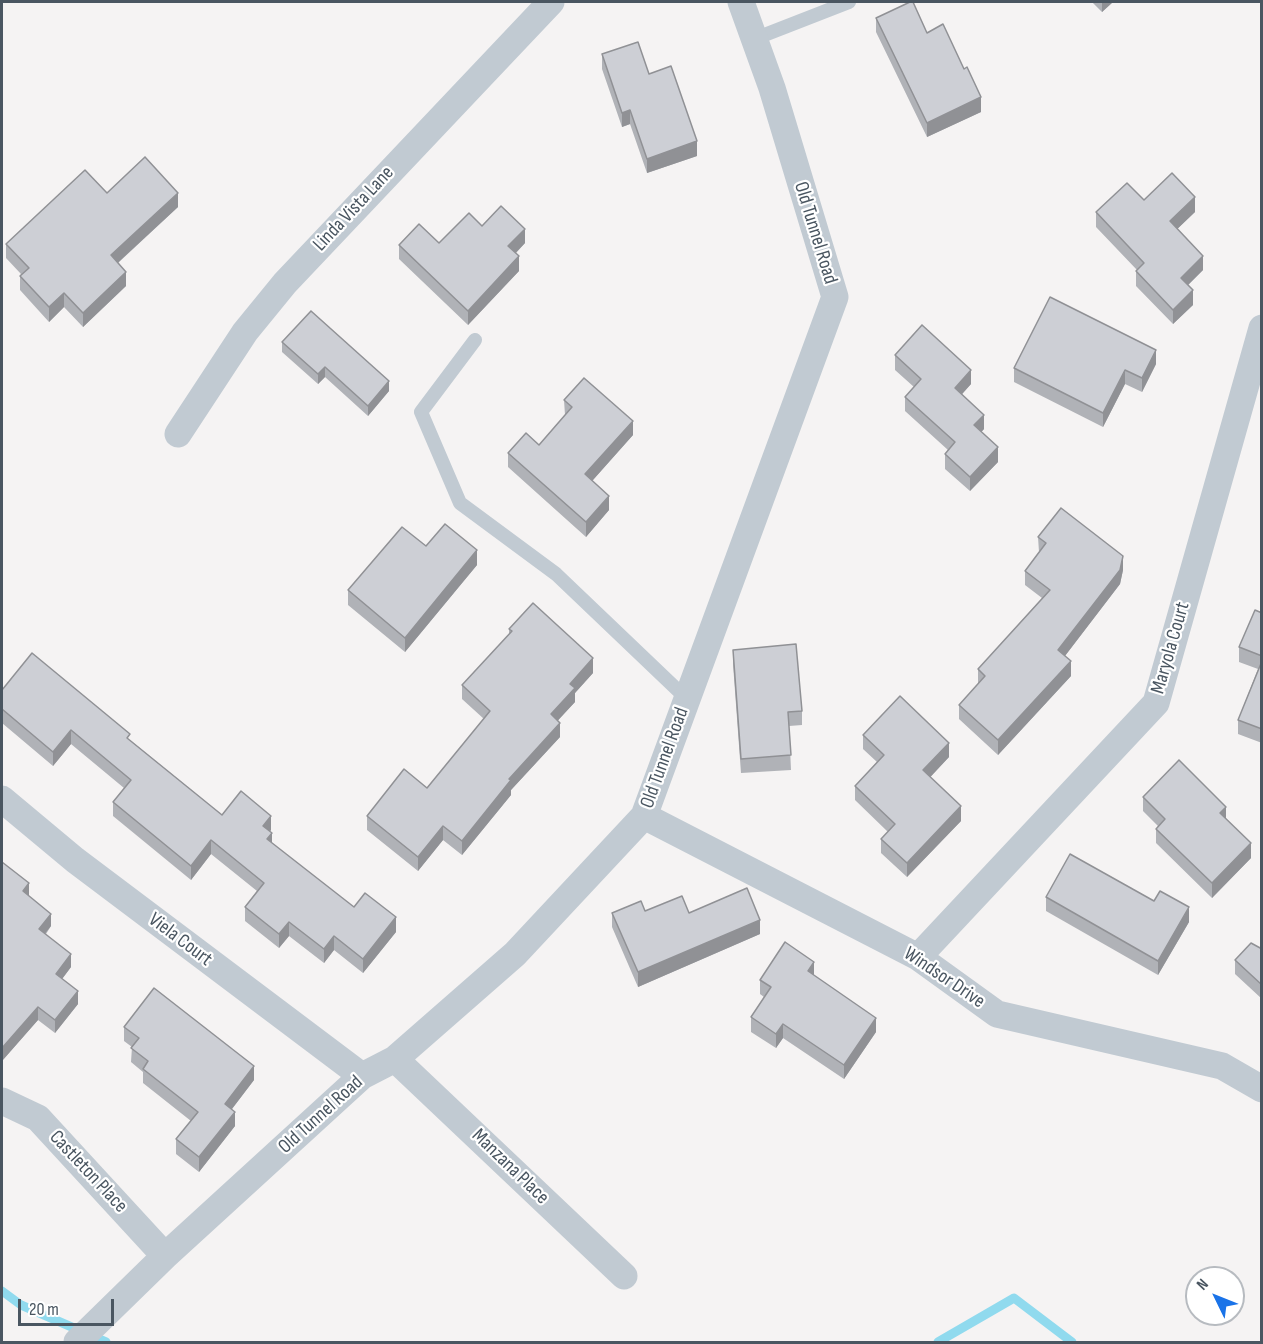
<!DOCTYPE html>
<html>
<head>
<meta charset="utf-8">
<style>
  body { margin:0 }
  #map { position:relative; width:1263px; height:1344px; overflow:hidden; background:#f5f3f3; font-family:"Sofia Sans Condensed",sans-serif }
  canvas { display:block }
  .frame { position:absolute; inset:0; border:3px solid #4a5661; pointer-events:none }
  .north { position:absolute; left:1185px; top:1266px; width:60px; height:60px; box-sizing:border-box; background:#fff; border:2px solid #b7bbc0; border-radius:50%; rotate:313deg; font-size:16px; font-weight:700; line-height:24px; text-align:center; color:#4a5661 }
  .north::after { content:''; display:block; margin:auto; width:21px; height:27px; background:#1a73e8; clip-path:polygon(50% 0,100% 100%,50% 72%,0 100%) }
  .scale { position:absolute; left:18px; top:1299px; width:96px; height:27px; box-sizing:border-box; border:3px solid #4a5661; border-top:0; padding-left:8px; font-size:18px; line-height:21px; white-space:nowrap; color:#4a5661; -webkit-text-stroke:4px #fff; paint-order:stroke }
</style>
</head>
<body>
<div id="map">
<canvas width="1263" height="1344"></canvas>
<div class="frame"></div>
<div class="north">N</div>
<div class="scale">20 m</div>
</div>
<script>
const g = document.querySelector('canvas').getContext('2d');
g.lineJoin = 'round';
const toPath = rows => new Path2D(rows.map(r => 'M' + r).join(''));
function strokePath(path, color, width, dash) { g.strokeStyle = color; g.lineWidth = width; g.lineCap = dash ? 'butt' : 'round'; g.setLineDash(dash || []); g.stroke(path); }
function fillPath(path, color) { g.fillStyle = color; g.fill(path, 'evenodd'); }
function write(font, color, halo, rows, align = 'center') {
  g.font = font + ' "Sofia Sans Condensed",sans-serif'; g.lineWidth = 4.5; g.setLineDash([]); g.textBaseline = 'middle'; g.strokeStyle = halo; g.fillStyle = color; for (const [text, x, y, turn = 0] of rows) {
    g.save(); g.translate(x, y); g.rotate((+turn || 0) * Math.PI / 180); g.textAlign = isNaN(turn) ? turn : align; if (halo) g.strokeText(text, 0, 0); g.fillText(text, 0, 0); g.restore();
  }
}
const stream = toPath([
  [2,1291,21,1305,106,1342],
  [938,1342,1014,1298,1072,1342]
]);
const service = toPath([
  [754,39,849,2],
  [475,340,421,412,460,503,556,574,687,699]
]);
const minor = toPath([
  [178,434,245,332,285,283,551,2],
  [2,799,75,860,362,1076],
  [644,816,918,957,997,1014,1222,1066,1262,1089],
  [918,957,1156,703,1262,328],
  [395,1059,624,1276],
  [2,1101,38,1118,165,1256],
  [77,1342,165,1256,362,1076,395,1059,515,954,644,816,835,297,772,88,741,2]
]);
const wall = toPath([
  [1092,2,1113,2,1102,12],
  [876,18,927,33,964,69,981,112,927,137,876,32],
  [602,54,649,74,697,156,647,173,630,124,622,127,602,69],
  [107,193,178,207,118,263,126,286,83,327,64,307,49,322,20,290,20,276,21,274,6,258,6,244],
  [1144,200,1195,212,1177,229,1203,270,1188,285,1193,305,1173,324,1136,286,1136,271,1137,270,1096,227,1096,212],
  [482,226,525,243,516,253,519,271,468,325,399,259,399,245,439,243],
  [282,342,389,391,368,416,325,377,318,384,282,352],
  [895,355,971,384,962,394,984,429,981,432,998,462,970,491,945,469,945,454,948,450,905,411,905,397,914,387,895,370],
  [1156,364,1142,392,1125,384,1103,427,1014,382,1014,368],
  [564,400,633,435,592,481,609,510,586,537,508,467,508,453,539,445,565,415],
  [1038,537,1123,570,1120,584,1065,656,1071,676,998,755,959,719,959,705,978,684,978,669,1042,598,1025,585,1025,571,1039,552],
  [426,546,477,565,405,652,348,605,348,590],
  [1262,613,1262,743,1238,734,1238,720,1258,669,1239,662,1239,647],
  [509,629,593,673,575,693,575,702,558,720,560,737,511,790,511,795,462,855,443,840,418,871,367,830,367,816,427,788,484,719,462,699,462,685,509,634],
  [733,650,802,711,802,725,789,726,791,770,741,773,733,664],
  [2,690,130,740,222,815,271,830,270,831,272,843,354,907,396,932,363,973,334,950,324,963,289,936,279,948,245,921,245,907,257,891,211,854,191,880,113,816,113,802,124,788,71,744,53,766,2,723],
  [863,735,949,757,930,777,961,821,907,877,881,853,881,839,888,832,855,800,855,786,877,762,863,749],
  [1143,797,1226,819,1251,858,1212,898,1156,843,1156,829,1158,826,1143,811],
  [2,862,29,896,51,926,46,934,71,967,62,979,78,1004,55,1033,38,1020,2,1061],
  [1046,897,1189,922,1158,975,1046,911],
  [612,913,689,913,760,934,638,987,612,927],
  [1262,949,1262,999,1235,974,1235,960],
  [814,975,876,1032,844,1079,783,1038,776,1048,751,1032,751,1017,764,997,760,994,760,980],
  [124,1027,254,1080,232,1109,235,1126,199,1172,176,1154,176,1139,191,1121,143,1083,143,1072,131,1062,132,1047,124,1041]
]);
const shadedWall = toPath([
  [1102,2,1113,2,1102,12],
  [981,97,981,112,927,137,927,123],
  [630,110,630,124,622,127,622,113],
  [697,141,697,156,647,173,647,159],
  [178,193,178,207,111,269,111,255],
  [1195,197,1195,212,1170,236,1170,221],
  [525,229,525,243,508,261,508,246],
  [519,256,519,271,468,325,468,311],
  [1203,256,1203,270,1181,292,1181,278],
  [126,272,126,286,83,327,83,313],
  [1193,290,1193,305,1173,324,1173,310],
  [64,293,64,307,49,322,49,307],
  [1156,350,1156,364,1142,392,1142,378],
  [325,367,325,377,318,384,318,374],
  [971,370,971,384,955,402,955,388],
  [1125,370,1125,384,1103,427,1103,413],
  [389,381,389,391,368,416,368,406],
  [984,415,984,429,974,440,974,425],
  [633,421,633,435,585,489,585,474],
  [998,447,998,462,970,491,970,477],
  [609,496,609,510,586,537,586,522],
  [477,550,477,565,405,652,405,638],
  [1123,556,1123,570,1120,584,1058,665,1058,650],
  [593,658,593,673,575,693,575,702,551,728,551,714,570,684],
  [1071,661,1071,676,998,755,998,740],
  [560,723,560,737,511,790,511,795,462,855,462,841,509,779],
  [71,730,71,744,53,766,53,752],
  [949,743,949,757,923,785,923,770],
  [961,806,961,821,907,877,907,863],
  [1226,807,1226,821,1220,813],
  [271,816,271,830,263,840,263,826],
  [443,826,443,840,418,871,418,857],
  [272,833,272,847,267,839],
  [211,840,211,854,191,880,191,866],
  [1251,843,1251,858,1212,898,1212,883],
  [29,883,29,896,23,891],
  [1189,907,1189,922,1158,975,1158,961],
  [51,914,51,926,39,941,39,929],
  [396,917,396,932,363,973,363,959],
  [760,920,760,934,638,987,638,972],
  [289,922,289,936,279,948,279,934],
  [334,936,334,950,324,963,324,949],
  [71,954,71,967,56,987,56,974],
  [814,962,814,976,808,971],
  [78,991,78,1004,55,1033,55,1020],
  [38,1007,38,1020,2,1061,2,1048],
  [876,1018,876,1032,844,1079,844,1065],
  [783,1024,783,1038,776,1048,776,1034],
  [254,1066,254,1080,225,1118,225,1104],
  [235,1112,235,1126,199,1172,199,1157]
]);
const building = toPath([
  [910,2,913,2,927,33,943,24,964,69,967,67,981,97,927,123,876,18,910,2],
  [638,42,649,74,671,66,697,141,647,159,630,110,622,113,602,54,638,42],
  [145,157,178,193,111,255,126,272,83,313,64,293,49,307,20,276,29,268,6,244,85,170,107,193,145,157],
  [1172,173,1195,197,1170,221,1203,256,1181,278,1193,290,1173,310,1136,271,1144,263,1096,212,1127,183,1144,200,1172,173],
  [501,206,525,229,508,246,519,256,468,311,399,245,419,224,439,243,469,213,482,226,501,206],
  [1050,297,1156,350,1142,378,1125,370,1103,413,1014,368,1050,297],
  [311,311,389,381,368,406,325,367,318,374,282,342,311,311],
  [922,325,971,370,955,388,984,415,974,425,998,447,970,477,945,454,955,442,905,397,921,379,895,355,922,325],
  [584,378,633,421,585,474,609,496,586,522,508,453,526,433,539,445,572,407,564,400,584,378],
  [1061,508,1123,556,1120,570,1058,650,1071,661,998,740,959,705,985,676,978,669,1050,590,1025,571,1046,543,1038,537,1061,508],
  [445,524,477,550,405,638,348,590,402,527,426,546,445,524],
  [533,603,593,658,570,684,575,688,551,714,560,723,509,779,511,780,462,841,443,826,418,857,367,816,404,769,427,788,490,711,462,685,512,631,509,629,533,603],
  [1255,610,1262,613,1262,656,1239,647,1255,610],
  [796,644,802,711,788,712,791,755,741,759,733,650,796,644],
  [32,653,130,734,127,738,222,815,241,791,271,816,263,826,272,833,267,839,354,907,365,893,396,917,363,959,334,936,324,949,289,922,279,934,245,907,264,883,211,840,191,866,113,802,131,780,71,730,53,752,2,709,2,690,32,653],
  [1262,661,1262,729,1238,720,1262,661],
  [900,696,949,743,923,770,961,806,907,863,881,839,895,824,855,786,884,755,863,735,900,696],
  [1179,760,1226,807,1220,813,1251,843,1212,883,1156,829,1165,819,1143,797,1179,760],
  [1070,854,1154,901,1160,891,1189,907,1158,961,1046,897,1070,854],
  [2,862,29,883,23,891,51,914,39,929,71,954,56,974,78,991,55,1020,38,1007,2,1048,2,862],
  [747,888,760,920,638,972,612,913,641,901,645,911,682,896,689,913,747,888],
  [785,942,814,962,808,971,876,1018,844,1065,783,1024,776,1034,751,1017,771,987,760,980,785,942],
  [1251,943,1262,949,1262,985,1235,960,1251,943],
  [154,988,254,1066,225,1104,235,1112,199,1157,176,1139,198,1112,143,1069,148,1061,131,1048,139,1038,124,1027,154,988]
]);
const streetNames = [
  ["Linda Vista Lane",354,209,-47],
  ["Old Tunnel Road",815,233,73],
  ["Maryola Court",1171,648,-74],
  ["Old Tunnel Road",665,758,-70],
  ["Viela Court",180,940,37],
  ["Windsor Drive",944,978,34],
  ["Old Tunnel Road",321,1115,-42],
  ["Manzana Place",510,1167,44],
  ["Castleton Place",88,1172,47]
];
strokePath(stream, '#90daee', 9);
strokePath(service, '#c1cad2', 14);
strokePath(minor, '#c1cad2', 27);
fillPath(wall, '#b0b2b7');
fillPath(shadedWall, '#909195');
fillPath(building, '#cdcfd5');
strokePath(building, '#909195', 1.5);
write('20px', '#4a5661', '#fff', streetNames);
</script>
</body>
</html>
